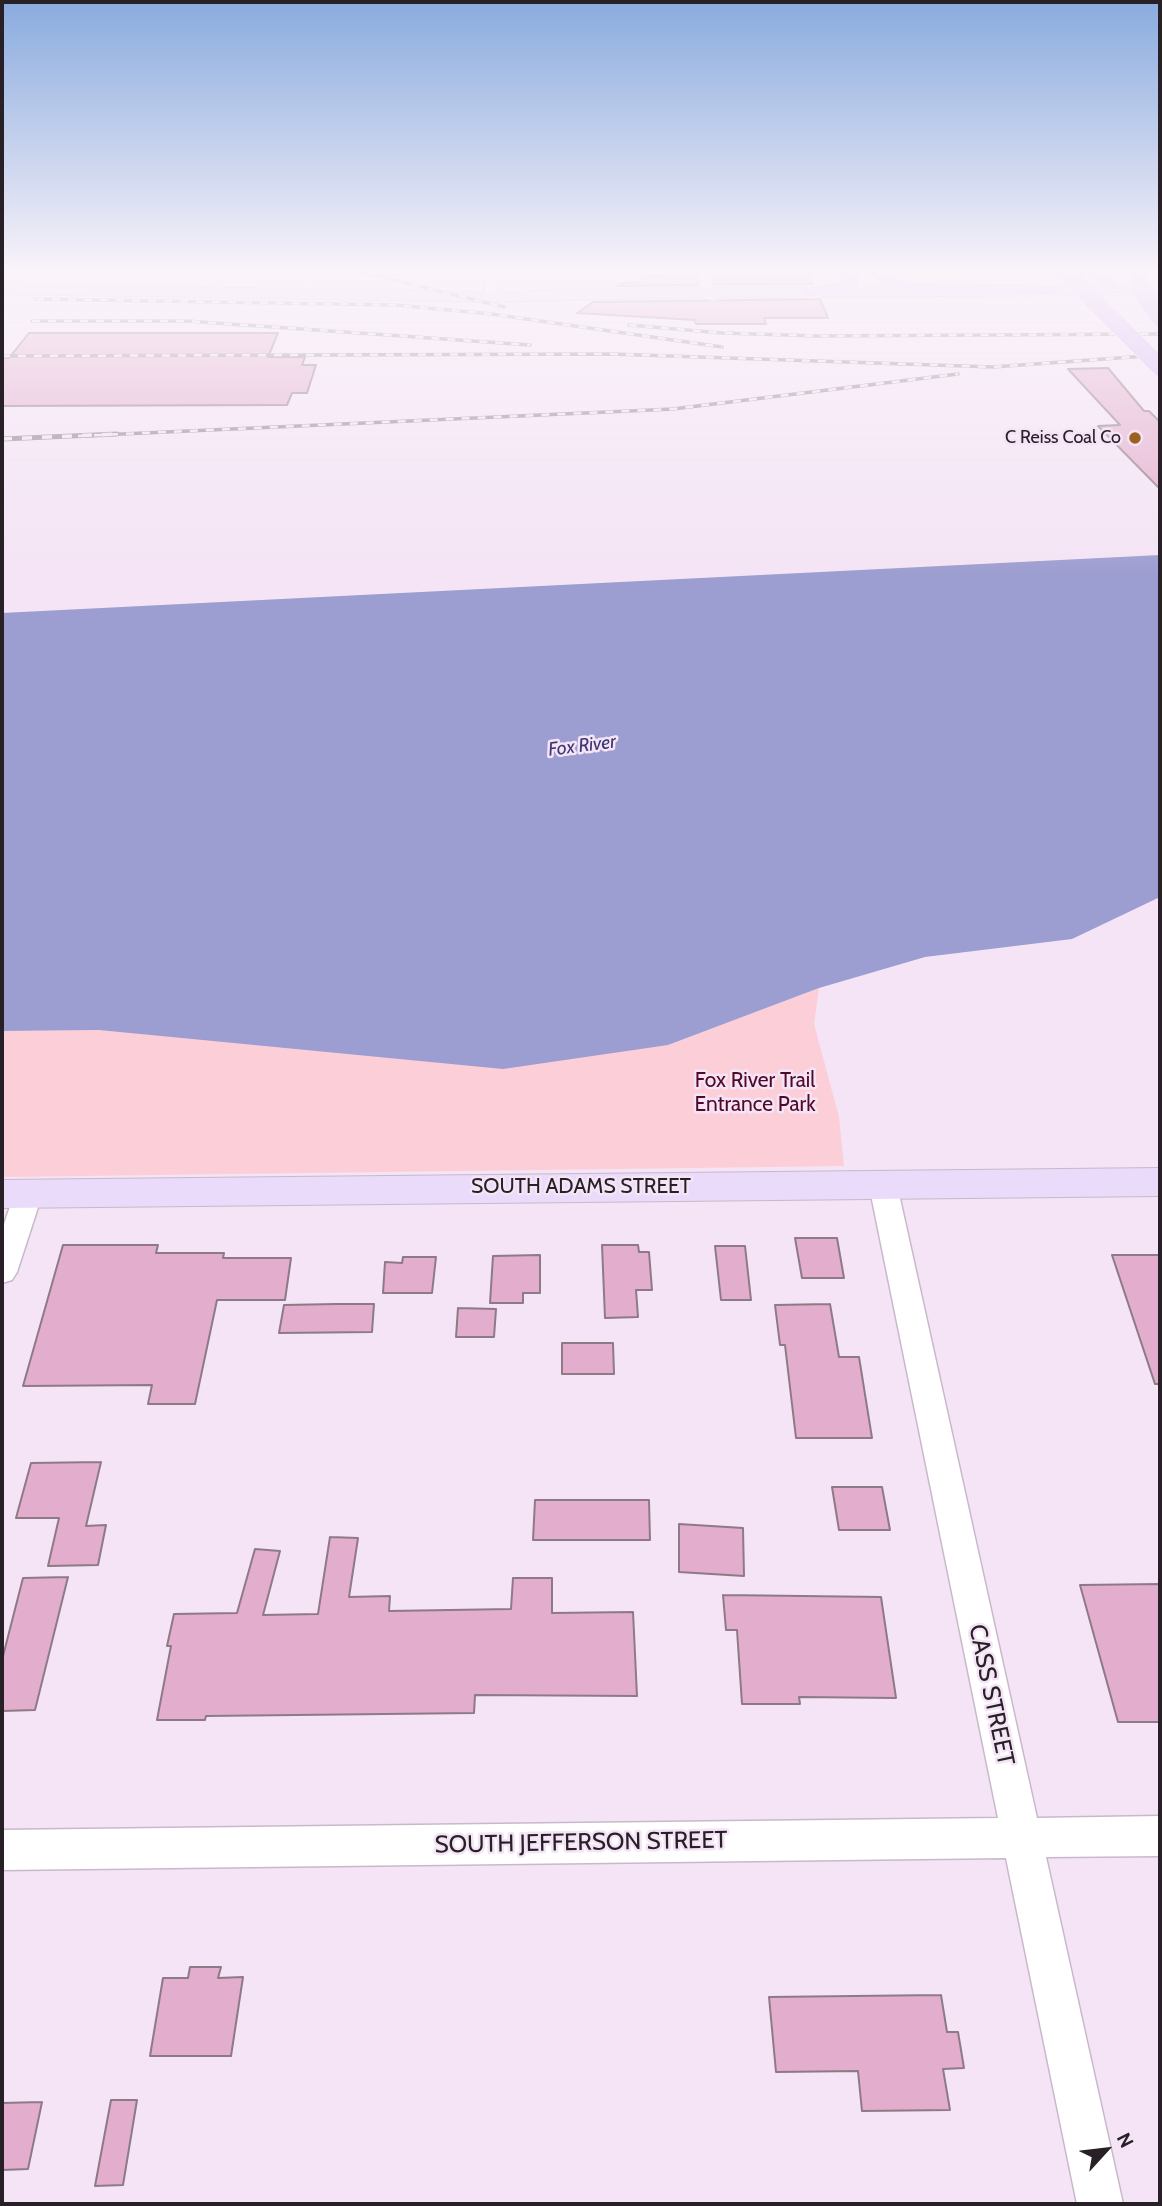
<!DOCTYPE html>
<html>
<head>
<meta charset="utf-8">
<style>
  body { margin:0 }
  #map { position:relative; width:1162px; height:2206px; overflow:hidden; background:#f4e4f5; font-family:Cabin,sans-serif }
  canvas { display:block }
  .frame { position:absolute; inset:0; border:4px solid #272127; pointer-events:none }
  .north { position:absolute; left:1071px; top:2115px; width:70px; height:70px; -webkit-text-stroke:5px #f4e4f5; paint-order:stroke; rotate:63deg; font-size:19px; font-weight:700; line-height:28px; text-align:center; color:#272127 }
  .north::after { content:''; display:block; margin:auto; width:24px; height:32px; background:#272127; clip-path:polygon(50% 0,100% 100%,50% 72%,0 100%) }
</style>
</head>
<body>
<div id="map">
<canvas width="1162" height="2206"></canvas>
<div class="frame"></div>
<div class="north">N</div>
</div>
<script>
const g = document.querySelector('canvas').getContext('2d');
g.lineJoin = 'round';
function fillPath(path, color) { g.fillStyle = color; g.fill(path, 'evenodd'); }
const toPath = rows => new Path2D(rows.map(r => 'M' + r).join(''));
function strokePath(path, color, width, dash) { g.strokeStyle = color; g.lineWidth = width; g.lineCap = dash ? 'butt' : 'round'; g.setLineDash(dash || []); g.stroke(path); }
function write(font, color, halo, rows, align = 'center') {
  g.font = font + ' Cabin,sans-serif'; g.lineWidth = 5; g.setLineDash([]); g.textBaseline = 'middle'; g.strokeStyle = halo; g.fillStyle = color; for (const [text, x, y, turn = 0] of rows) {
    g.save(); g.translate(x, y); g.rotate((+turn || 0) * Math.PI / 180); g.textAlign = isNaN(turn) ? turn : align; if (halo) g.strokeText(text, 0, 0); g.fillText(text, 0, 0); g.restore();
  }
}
const green = toPath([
  [819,988,814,1024,839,1117,844,1166,2,1177,2,1031,99,1030,668,1045]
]);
const water = toPath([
  [1160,555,1160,897,1072,939,925,957,819,988,668,1045,503,1069,99,1030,2,1031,2,613]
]);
const building = toPath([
  [722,269,807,269,813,284,714,284,712,273,723,273,722,269],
  [669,273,694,273,698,285,616,286,622,283,641,282,639,276,670,276,669,273],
  [820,299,828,318,764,318,766,324,696,324,695,320,577,313,593,302,820,299],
  [29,333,278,333,268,357,305,357,302,365,316,365,307,393,292,393,287,405,2,406,2,358,9,358,29,333],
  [1108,368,1144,411,1149,411,1160,422,1160,489,1098,426,1120,425,1068,369,1108,368],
  [795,1238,837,1238,844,1278,802,1278,795,1238],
  [63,1245,158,1245,156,1253,224,1253,223,1258,291,1258,285,1300,217,1300,195,1404,148,1404,152,1385,23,1386,63,1245],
  [602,1245,638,1245,639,1252,649,1252,652,1290,636,1290,638,1317,605,1318,602,1245],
  [715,1246,745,1246,751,1300,721,1300,715,1246],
  [540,1255,540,1293,523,1293,523,1303,490,1303,493,1256,540,1255],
  [1112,1255,1160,1255,1160,1384,1155,1384,1112,1255],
  [403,1257,436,1257,432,1293,383,1293,385,1262,402,1263,403,1257],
  [336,1304,374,1304,372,1332,279,1333,284,1305,336,1304],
  [830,1304,839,1357,859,1357,872,1438,796,1438,785,1345,780,1345,775,1305,830,1304],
  [458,1308,496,1309,494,1337,456,1337,458,1308],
  [562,1343,613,1343,614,1374,562,1374,562,1343],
  [101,1462,86,1526,106,1525,98,1565,48,1566,59,1518,16,1518,31,1463,101,1462],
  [832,1487,882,1487,890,1530,839,1530,832,1487],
  [535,1500,649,1500,650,1540,533,1540,535,1500],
  [679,1524,743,1528,744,1576,679,1572,679,1524],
  [330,1537,358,1538,349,1597,390,1596,389,1611,511,1609,513,1578,552,1578,552,1613,633,1612,637,1696,475,1695,474,1713,206,1716,205,1720,157,1720,171,1646,167,1646,174,1614,237,1613,255,1549,280,1551,263,1615,318,1614,330,1537],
  [68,1577,35,1710,2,1711,2,1660,23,1578,68,1577],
  [1160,1584,1160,1722,1118,1722,1080,1585,1160,1584],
  [723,1595,881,1597,896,1698,799,1697,800,1704,742,1704,737,1630,726,1630,723,1595],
  [190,1967,221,1967,218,1978,243,1977,231,2056,150,2056,163,1978,188,1978,190,1967],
  [941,1995,947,2032,958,2032,964,2068,943,2069,950,2110,862,2111,858,2071,776,2072,769,1997,941,1995],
  [111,2100,137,2100,123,2185,95,2186,111,2100],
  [42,2102,28,2169,2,2170,2,2103,42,2102]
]);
const street = toPath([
  [487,269,499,269,496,297,490,301,484,297,487,269],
  [696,269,708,269,715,300,705,298,696,269],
  [883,1175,893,1178,897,1185,1037,1818,1160,1816,1160,1856,1046,1857,1123,2204,1077,2204,1006,1858,2,1870,2,1830,998,1818,869,1185,873,1178,883,1175],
  [29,1182,39,1185,43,1192,17,1272,12,1280,2,1283,2,1230,15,1192,19,1185,29,1182]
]);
const secondary = toPath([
  [2,284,490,292,709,287,1160,285,1160,295,709,297,490,302,2,294,2,284],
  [1160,1168,1160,1196,2,1208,2,1180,1160,1168]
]);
const primary = toPath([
  [839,269,855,269,860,279,856,289,809,297,800,292,803,288,843,281,839,269],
  [865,269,884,269,895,278,914,282,1052,285,1061,290,1052,295,914,292,884,286,865,269],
  [1080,269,1099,269,1124,289,1121,293,1109,293,1080,269],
  [1126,269,1142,269,1148,278,1144,290,1132,290,1132,278,1126,269]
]);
const railFar1 = toPath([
  [350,269,504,307],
  [36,299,396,305,491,314,722,347],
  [32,321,187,321,530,345],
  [629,325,722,333,817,336,1160,334],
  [2,356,611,354,993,367,1160,355],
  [78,436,673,409,958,374]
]);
const rail = toPath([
  [2,439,117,434]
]);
const primaryBridge = toPath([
  [1064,271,1160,367],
  [1138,286,1160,317]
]);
const markers = [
  [1135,438,7,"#9c6023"]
];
const farPoinames = [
  ["C Reiss Coal Co",1121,438]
];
const farWaternames = [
  ["Fox River",582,746,-7]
];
const parkNames = [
  ["Fox River Trail",755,1081],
  ["Entrance Park",755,1105]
];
const streetNames = [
  ["SOUTH ADAMS STREET",581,1187]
];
const nearStreetnames = [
  ["CASS STREET",991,1695,78],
  ["SOUTH JEFFERSON STREET",581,1843,-1]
];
fillPath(green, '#fcced8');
fillPath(water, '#9c9dd0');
fillPath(building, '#e3aecd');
strokePath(building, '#8e7a86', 2);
strokePath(street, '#c8b9ca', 3);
strokePath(secondary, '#c8b9ca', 2);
strokePath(primary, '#fff', 3);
fillPath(street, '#fff');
fillPath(secondary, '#e9dbf9');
fillPath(primary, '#d3b8f4');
strokePath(railFar1, '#918591', 3.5);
strokePath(rail, '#918591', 5);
strokePath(railFar1, '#f4e4f5', 2.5, [8]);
strokePath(rail, '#f4e4f5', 3.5, [10]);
strokePath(primaryBridge, '#fff', 19, []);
strokePath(primaryBridge, '#d3b8f4', 18);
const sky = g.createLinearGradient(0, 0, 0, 578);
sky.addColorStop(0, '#89abde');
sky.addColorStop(0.47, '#faf3fa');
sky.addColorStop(1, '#faf3fa00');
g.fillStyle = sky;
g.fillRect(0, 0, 1162, 578);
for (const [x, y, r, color] of markers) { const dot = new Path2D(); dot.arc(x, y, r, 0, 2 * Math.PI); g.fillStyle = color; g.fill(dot); strokePath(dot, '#f4e4f5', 2.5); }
write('18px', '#272127', '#f4e4f5', farPoinames, 'right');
write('italic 19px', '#3b3676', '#f4e4f5', farWaternames);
write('21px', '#510927', '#f4e4f5', parkNames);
write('21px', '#272127', '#f4e4f5', streetNames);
write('24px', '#272127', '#f4e4f5', nearStreetnames);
</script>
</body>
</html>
